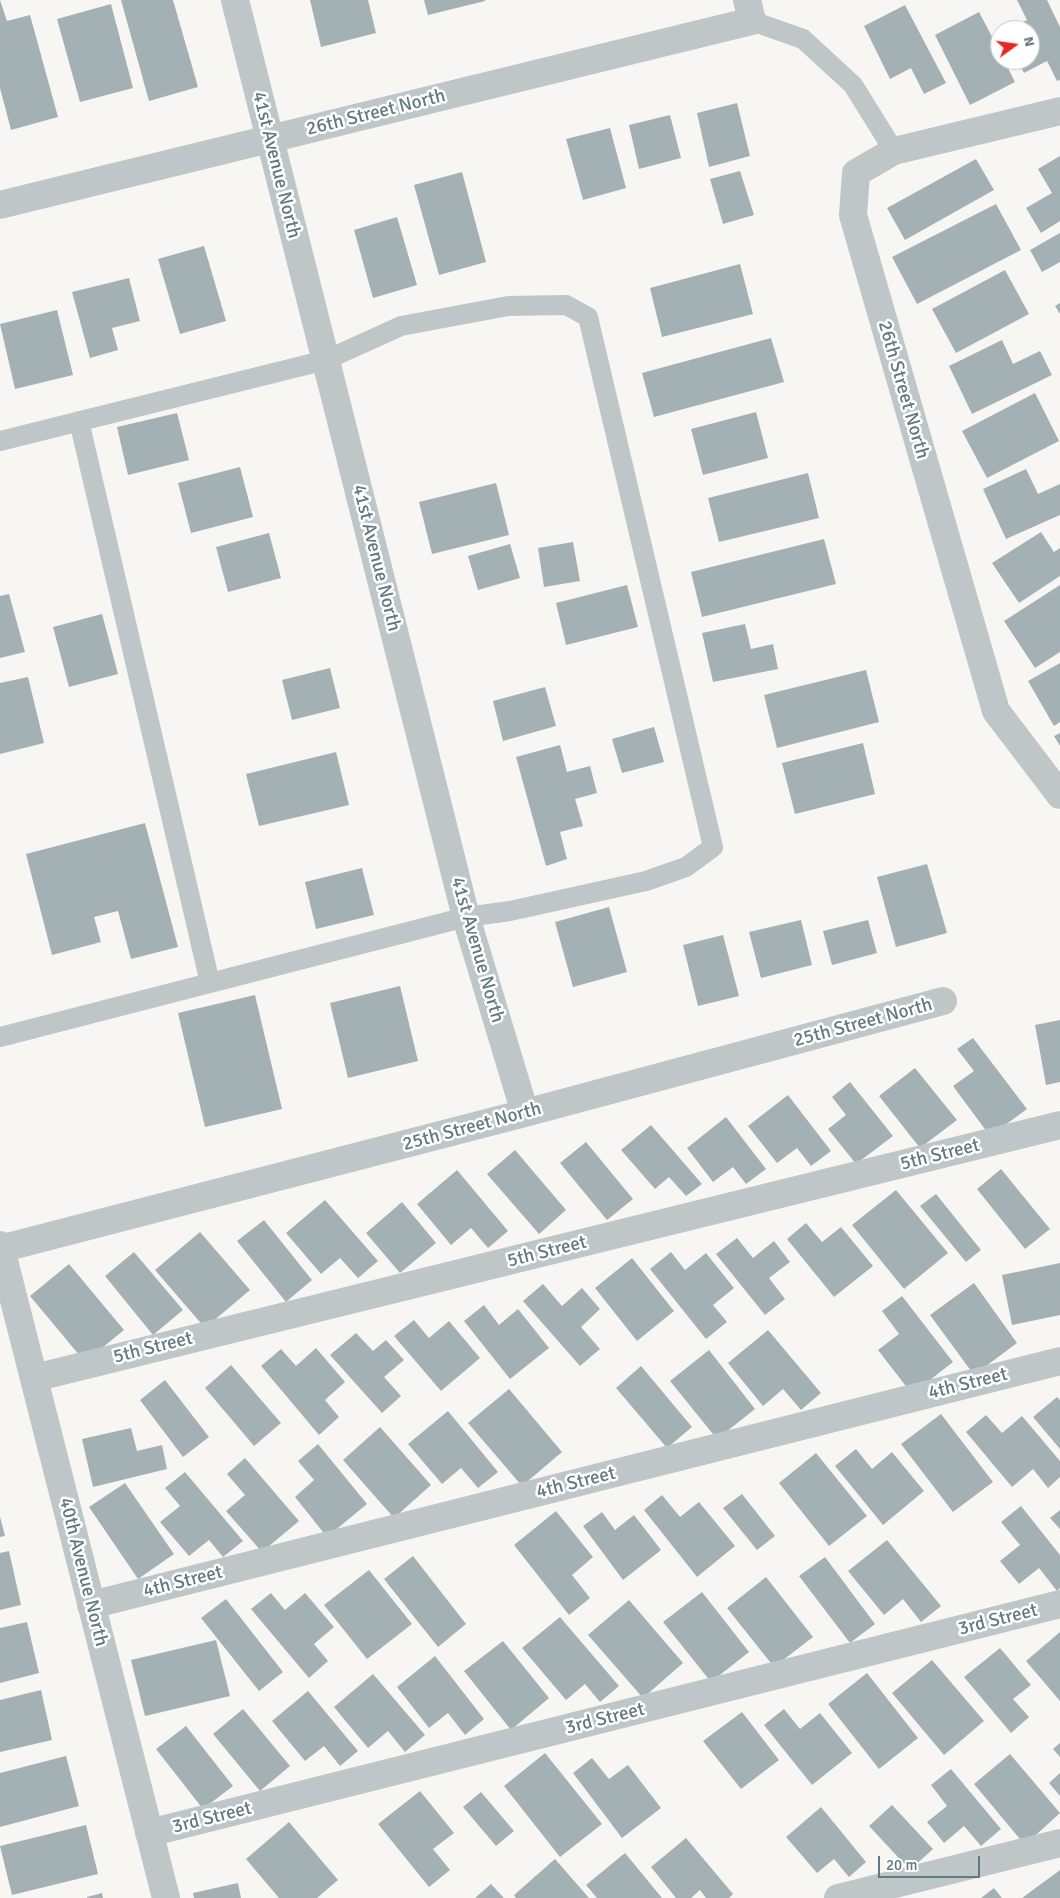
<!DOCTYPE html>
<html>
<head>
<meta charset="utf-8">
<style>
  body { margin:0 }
  #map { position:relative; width:1060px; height:1898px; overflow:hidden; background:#f7f6f3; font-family:Signika,sans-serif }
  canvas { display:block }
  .north { position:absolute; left:990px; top:20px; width:50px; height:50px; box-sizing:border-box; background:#fff; border:1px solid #c0c9cc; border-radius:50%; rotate:76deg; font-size:14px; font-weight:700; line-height:20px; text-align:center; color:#617980 }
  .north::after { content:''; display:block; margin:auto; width:18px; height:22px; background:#e92822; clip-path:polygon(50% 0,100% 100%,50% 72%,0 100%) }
  .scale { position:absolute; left:878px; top:1856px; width:102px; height:22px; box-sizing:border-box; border:2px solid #617980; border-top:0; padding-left:6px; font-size:15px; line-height:18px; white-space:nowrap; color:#617980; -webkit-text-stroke:4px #fff; paint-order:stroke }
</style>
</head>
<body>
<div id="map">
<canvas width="1060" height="1898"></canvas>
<div class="north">N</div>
<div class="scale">20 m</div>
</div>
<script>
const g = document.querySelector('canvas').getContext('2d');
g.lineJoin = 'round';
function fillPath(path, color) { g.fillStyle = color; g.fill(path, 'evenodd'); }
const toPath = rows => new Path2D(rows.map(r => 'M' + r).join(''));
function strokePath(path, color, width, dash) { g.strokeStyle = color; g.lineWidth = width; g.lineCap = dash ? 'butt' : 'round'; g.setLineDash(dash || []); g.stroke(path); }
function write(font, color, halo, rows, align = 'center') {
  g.font = font + ' Signika,sans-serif'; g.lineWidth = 5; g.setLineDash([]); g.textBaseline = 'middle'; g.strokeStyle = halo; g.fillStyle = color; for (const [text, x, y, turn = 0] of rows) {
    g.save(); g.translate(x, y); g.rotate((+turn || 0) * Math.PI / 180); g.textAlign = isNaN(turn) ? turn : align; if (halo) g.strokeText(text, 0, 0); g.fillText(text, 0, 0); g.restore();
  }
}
const building = toPath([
  [0,0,7,21,30,15,58,117,11,130,0,88],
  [121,0,173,0,198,87,149,101],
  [310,0,368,0,376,33,321,47],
  [424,0,485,0,485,1,428,15],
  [1017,0,1047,0,1060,27,1060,80,1057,81,1047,61,1024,73,1017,60,1030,60,1030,30,1007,30,1027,20],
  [111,4,133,88,80,102,57,19],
  [905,5,946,83,924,94,911,68,890,79,864,26],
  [979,12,1000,52,1000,60,1004,60,1015,82,970,105,935,35],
  [737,103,750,156,709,167,697,113],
  [670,115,681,158,639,169,629,125],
  [610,128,626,188,583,200,566,139],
  [1060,156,1060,221,1041,233,1026,208,1052,193,1038,169],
  [976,159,994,190,905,240,887,208],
  [740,171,754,215,723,224,710,179],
  [462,172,486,262,439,275,414,185],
  [996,204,1021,250,917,304,892,257],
  [397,217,417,285,373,298,354,230],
  [1060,233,1060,262,1042,272,1030,250],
  [204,246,226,321,180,334,158,259],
  [740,264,753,314,662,337,650,288],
  [1005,270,1029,314,956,353,932,309],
  [129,278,140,321,112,328,118,350,90,358,72,292],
  [1060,303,1060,314,1055,306],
  [57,310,73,375,15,389,0,324],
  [771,338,784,382,654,417,642,373],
  [1002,340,1013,364,1040,351,1052,375,972,414,949,366],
  [1035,393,1059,441,987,478,962,431],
  [756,412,768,458,703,475,691,429],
  [177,413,189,460,128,475,117,427],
  [240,467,253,517,191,533,178,483],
  [1026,469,1038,494,1060,484,1060,515,1006,539,983,489],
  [808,473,819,518,719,542,708,498],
  [496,483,509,535,432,554,419,502],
  [1041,532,1054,552,1060,548,1060,576,1019,603,992,563],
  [269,533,281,578,228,592,216,547],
  [824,539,836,584,702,617,691,572],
  [573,542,580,581,544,587,538,548],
  [510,544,520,578,478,590,468,556],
  [627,585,638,627,566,645,556,603],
  [1060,585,1060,652,1035,668,1004,621],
  [9,594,25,652,0,658,0,596],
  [102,614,118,674,69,687,53,627],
  [745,624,751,649,773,644,778,669,713,682,702,633],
  [1060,663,1060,722,1054,726,1028,681],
  [330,668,340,708,292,720,282,680],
  [866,670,879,722,777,748,764,695],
  [28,677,44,743,0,754,0,683],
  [545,687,556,726,503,741,493,701],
  [654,727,664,762,622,773,612,739],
  [1060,733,1060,746,1054,736],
  [863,743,875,794,795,814,782,763],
  [560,745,567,772,590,766,597,793,575,799,583,826,560,832,567,859,546,866,516,757],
  [336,752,349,805,259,826,246,774],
  [145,823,178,947,131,959,118,911,94,917,101,942,52,955,26,854],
  [927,864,947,933,896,947,877,877],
  [362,868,374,915,316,929,305,882],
  [609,907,627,972,573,987,555,922],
  [801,920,812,965,761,978,749,932],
  [868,920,877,953,832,965,823,931],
  [723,935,739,996,698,1006,683,945],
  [400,986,418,1061,348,1078,330,1003],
  [255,995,282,1109,205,1127,178,1013],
  [1060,1020,1060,1082,1046,1085,1035,1025],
  [973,1038,1027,1109,990,1136,953,1086,974,1071,957,1049],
  [915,1068,957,1120,920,1148,879,1096],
  [850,1082,893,1136,856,1164,828,1129,846,1115,832,1097],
  [788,1095,831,1151,811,1166,797,1148,777,1163,748,1126],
  [726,1117,766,1169,746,1184,733,1167,713,1182,687,1148],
  [651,1125,702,1184,686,1196,669,1177,655,1189,621,1150],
  [586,1142,633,1199,607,1220,560,1163],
  [515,1150,566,1210,539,1234,487,1174],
  [1001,1169,1050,1229,1025,1249,977,1189],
  [457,1170,508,1231,488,1248,471,1228,451,1245,417,1204],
  [896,1190,948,1253,904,1289,852,1225],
  [936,1194,981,1250,966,1262,920,1206],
  [325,1200,378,1261,358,1278,340,1258,321,1274,286,1233],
  [402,1202,436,1243,400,1273,366,1233],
  [264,1220,312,1280,286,1302,237,1241],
  [806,1223,822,1242,841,1227,873,1266,834,1297,787,1239],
  [200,1232,250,1290,205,1328,155,1270],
  [737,1238,753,1258,774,1241,790,1262,769,1278,785,1299,765,1315,716,1254],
  [134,1252,183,1310,153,1335,105,1276],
  [671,1252,685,1270,706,1253,734,1288,713,1305,727,1322,706,1339,650,1269],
  [632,1258,674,1311,637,1341,595,1288],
  [1060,1263,1060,1315,1012,1325,1002,1275],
  [69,1264,124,1330,85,1362,30,1296],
  [974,1283,1017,1343,974,1375,930,1315],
  [543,1284,562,1306,582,1288,600,1309,581,1327,600,1349,580,1366,523,1301],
  [902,1296,953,1362,912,1394,878,1350,899,1334,882,1311],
  [484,1305,499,1325,518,1309,549,1348,510,1379,464,1321],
  [414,1320,429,1338,449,1321,480,1358,441,1391,394,1336],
  [768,1330,821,1393,801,1410,783,1389,763,1406,728,1363],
  [356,1333,373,1351,386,1340,404,1360,384,1377,401,1396,382,1413,330,1355],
  [316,1348,345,1382,325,1400,339,1417,319,1435,261,1366,281,1349,296,1366],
  [709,1350,755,1409,717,1439,670,1381],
  [231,1365,281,1423,254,1446,205,1388],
  [641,1366,692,1427,667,1448,616,1388],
  [165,1380,209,1437,183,1457,140,1400],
  [509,1389,562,1452,522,1486,468,1423],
  [1057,1397,1060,1400,1060,1449,1033,1417],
  [448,1411,498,1472,478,1488,461,1468,442,1484,408,1444],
  [941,1414,993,1482,953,1512,901,1444],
  [986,1415,1002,1433,1022,1416,1060,1461,1060,1477,1048,1488,1033,1469,1012,1487,966,1432],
  [380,1427,431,1485,394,1518,343,1460],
  [131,1428,137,1451,162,1445,167,1469,93,1487,82,1439],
  [318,1444,367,1504,327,1537,295,1497,314,1480,298,1461],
  [856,1449,872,1469,892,1452,924,1491,883,1525,835,1466],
  [816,1453,867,1516,829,1546,779,1483],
  [245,1458,299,1521,262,1552,226,1511,245,1495,227,1474],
  [185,1472,243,1541,223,1557,209,1540,189,1556,160,1522,180,1506,165,1488],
  [125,1483,174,1554,138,1579,89,1507],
  [742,1494,775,1536,757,1550,723,1508],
  [662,1495,680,1517,699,1502,735,1546,697,1577,644,1510],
  [1021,1506,1060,1555,1060,1588,1057,1591,1039,1568,1019,1584,1000,1561,1020,1545,1001,1522],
  [1060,1510,1060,1529,1050,1518],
  [556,1511,593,1557,572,1575,590,1598,569,1615,514,1545],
  [602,1512,615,1530,634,1515,661,1550,623,1580,583,1526],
  [0,1517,5,1536,0,1537],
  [887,1540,941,1606,921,1622,903,1599,884,1615,848,1571],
  [9,1551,21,1605,0,1610,0,1553],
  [413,1556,466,1624,438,1647,384,1579],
  [825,1557,875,1624,850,1643,799,1576],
  [369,1570,412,1624,367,1659,324,1605],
  [766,1577,813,1637,774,1667,727,1608],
  [702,1592,749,1652,711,1682,663,1622],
  [271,1593,285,1610,305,1593,334,1627,314,1644,328,1661,309,1678,251,1609],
  [226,1599,283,1672,259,1691,201,1618],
  [629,1600,683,1663,643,1698,588,1635],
  [560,1617,619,1686,600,1702,585,1684,566,1700,522,1648],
  [27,1622,39,1673,0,1683,0,1628],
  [1060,1632,1060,1701,1026,1661],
  [216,1640,230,1696,145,1716,131,1660],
  [503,1641,549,1698,511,1730,464,1671],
  [1000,1648,1031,1685,1013,1699,1029,1717,1011,1733,964,1677],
  [435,1656,484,1719,465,1735,448,1713,429,1728,397,1687],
  [932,1660,984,1721,944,1755,892,1693],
  [867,1673,918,1738,879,1769,828,1704],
  [373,1674,425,1735,405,1752,388,1731,368,1748,334,1707],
  [41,1690,52,1740,0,1752,0,1700],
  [308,1691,358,1751,340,1766,324,1746,305,1761,272,1721],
  [243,1709,290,1766,260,1791,213,1734],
  [784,1709,800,1729,820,1713,852,1753,812,1785,764,1725],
  [742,1712,779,1760,741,1789,703,1741],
  [186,1726,233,1786,203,1809,156,1749],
  [1060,1743,1060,1757,1053,1749],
  [545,1753,602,1824,560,1857,504,1786],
  [1010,1754,1060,1813,1025,1845,974,1784],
  [66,1756,79,1806,0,1827,0,1773],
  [592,1758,609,1779,628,1765,661,1808,622,1838,573,1773],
  [951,1769,1001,1829,981,1846,964,1826,944,1843,927,1822,947,1806,931,1785],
  [1060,1773,1060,1796,1049,1783],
  [420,1791,454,1833,433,1849,450,1870,429,1887,378,1824],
  [481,1792,514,1831,496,1846,463,1807],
  [892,1805,933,1849,910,1870,869,1826],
  [821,1807,866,1862,849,1877,834,1859,817,1873,786,1837],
  [289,1822,338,1880,317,1898,279,1898,246,1859],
  [86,1825,98,1874,12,1895,0,1846],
  [686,1838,733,1894,729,1898,706,1898,700,1890,691,1898,676,1898,651,1867],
  [625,1853,662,1898,597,1898,586,1885],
  [555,1859,589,1898,516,1898,514,1895],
  [1060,1870,1060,1898,1022,1898],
  [238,1883,241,1898,194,1898,193,1893],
  [491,1884,504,1898,475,1898],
  [994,1888,1002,1898,981,1898],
  [102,1893,103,1898,87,1898,87,1897]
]);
const lane = toPath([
  [752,21,803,39,853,85,894,151],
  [79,421,210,983],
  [0,441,326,360,401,326,508,306,566,305,588,317,713,847,686,867,646,881,510,911,466,917,0,1037]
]);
const street = toPath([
  [235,0,466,917,525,1113],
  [1060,111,894,151,856,173,853,215,996,711,1060,795],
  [0,205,752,21,747,0],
  [0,1245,166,1898],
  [0,1249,525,1113,943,1001],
  [34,1378,1060,1125],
  [91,1605,1060,1361],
  [149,1833,1060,1604],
  [838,1898,1060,1843]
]);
const streetNames = [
  ["26th Street North",376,113,-14],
  ["41st Avenue North",276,165,76],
  ["26th Street North",903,390,74],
  ["41st Avenue North",376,558,76],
  ["41st Avenue North",477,950,74],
  ["25th Street North",863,1023,-15],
  ["25th Street North",472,1127,-15],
  ["5th Street",940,1155,-14],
  ["5th Street",547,1252,-14],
  ["5th Street",153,1348,-14],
  ["4th Street",968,1384,-14],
  ["4th Street",576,1483,-14],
  ["40th Avenue North",83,1572,76],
  ["4th Street",183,1582,-14],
  ["3rd Street",998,1620,-14],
  ["3rd Street",605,1719,-14],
  ["3rd Street",212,1818,-14]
];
fillPath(building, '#a4b1b4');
strokePath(lane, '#bfc6c8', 20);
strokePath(street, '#bfc6c8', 28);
write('19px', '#617980', '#fff', streetNames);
</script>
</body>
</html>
